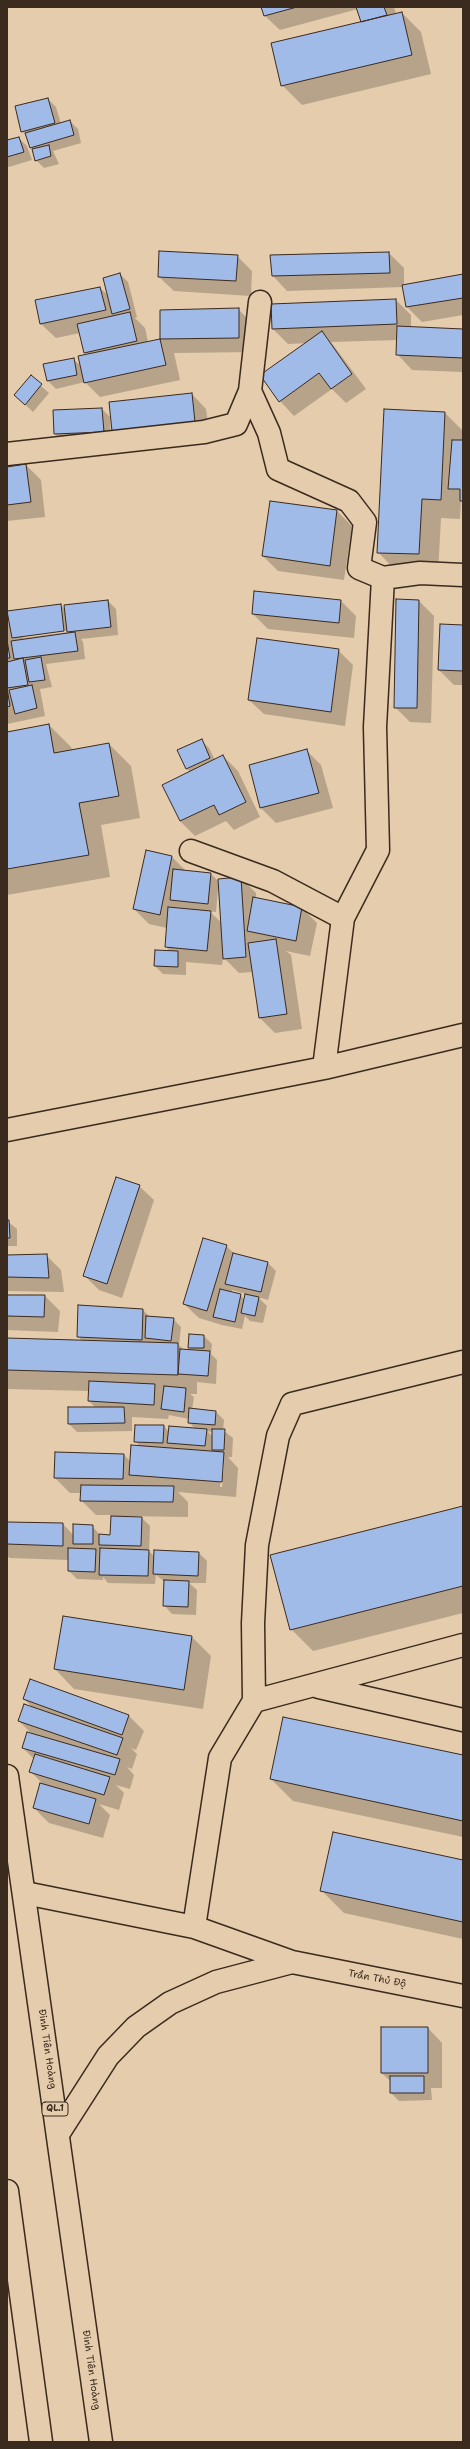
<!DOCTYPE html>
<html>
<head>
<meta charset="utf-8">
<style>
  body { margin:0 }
  #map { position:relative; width:470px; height:2449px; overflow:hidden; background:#e4ccac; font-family:"Shantell Sans",sans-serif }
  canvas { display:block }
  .frame { position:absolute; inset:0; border:8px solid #3b2a1e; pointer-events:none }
</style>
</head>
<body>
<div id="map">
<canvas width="470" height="2449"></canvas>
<div class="frame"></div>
</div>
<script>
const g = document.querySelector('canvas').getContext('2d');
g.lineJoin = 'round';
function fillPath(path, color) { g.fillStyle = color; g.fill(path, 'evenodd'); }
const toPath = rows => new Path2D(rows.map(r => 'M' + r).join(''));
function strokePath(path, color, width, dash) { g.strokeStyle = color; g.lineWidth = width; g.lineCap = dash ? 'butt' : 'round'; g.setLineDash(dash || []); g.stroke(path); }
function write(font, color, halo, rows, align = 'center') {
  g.font = font + ' "Shantell Sans",sans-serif'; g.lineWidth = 4; g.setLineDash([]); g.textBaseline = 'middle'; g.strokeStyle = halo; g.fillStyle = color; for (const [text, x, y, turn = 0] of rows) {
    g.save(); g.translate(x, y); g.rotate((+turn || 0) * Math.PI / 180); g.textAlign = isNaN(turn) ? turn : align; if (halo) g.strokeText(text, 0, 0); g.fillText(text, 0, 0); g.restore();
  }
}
const shadow = toPath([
  [262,7,394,7,396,14,402,13,421,32,431,74,302,105,282,85,362,23,358,9,280,30,265,16],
  [48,99,56,107,61,124,70,121,78,129,81,143,53,151,59,164,44,168,36,160,27,136,22,131],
  [19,138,27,146,32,160,9,167,7,164,7,141],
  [389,253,404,268,404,285,463,275,463,315,422,322,407,307,403,287,287,291,273,276],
  [237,256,252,271,251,296,174,291,159,277],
  [120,274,128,282,137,317,135,318,145,328,148,342,161,340,161,311,238,309,253,324,254,352,174,353,180,380,100,397,85,382,56,389,48,381,73,359,82,367,87,355,80,333,56,338,41,324,100,288,109,296],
  [396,300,411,315,411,328,463,330,463,372,412,370,398,355,398,340,331,342,366,389,346,403,332,389,294,416,280,401,307,343,288,344,273,329],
  [31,377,49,393,33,412,15,395],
  [192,394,206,409,210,437,128,445,113,431],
  [102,409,110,417,111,439,63,442,55,434],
  [445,413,463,431,463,503,461,500,460,519,441,518,438,573,397,572,378,552],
  [26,465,41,480,45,517,7,521,7,468],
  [337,511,352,526,344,580,278,571,263,556],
  [255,592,341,601,356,616,354,638,268,629,253,614],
  [108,601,116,609,118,635,81,639,83,642,85,659,46,664,52,687,40,689,45,716,7,724,7,618,10,621,60,605,66,610],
  [69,630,69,632,23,638,23,636],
  [419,601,434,616,431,723,410,722,395,707],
  [463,626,463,685,454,685,439,670],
  [338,650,353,665,345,726,264,714,249,700],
  [49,725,71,747,72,751,109,744,131,766,140,818,101,825,110,877,7,895,7,733],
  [201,740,209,748,215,760,223,756,238,771,260,817,234,830,226,821,195,836,180,821,190,772,186,768],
  [307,751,321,765,333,808,276,823,261,808,250,765],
  [172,857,186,871,211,874,219,882,241,878,256,893,256,899,302,908,317,923,310,956,286,951,291,955,302,1029,275,1033,260,1018,253,972,239,973,223,957,222,965,186,962,186,975,163,974,155,966,171,952,166,947,167,928,149,924,134,909],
  [218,889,219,889,222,923,209,911,216,912],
  [139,1186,154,1200,122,1298,99,1290,84,1275],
  [7,1221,17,1229,17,1246,7,1246],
  [226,1246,236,1255,268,1263,276,1271,268,1300,258,1297,267,1306,263,1323,250,1321,245,1316,242,1329,222,1325,199,1318,184,1304],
  [232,1290,246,1294,245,1300,240,1295,231,1293],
  [46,1255,61,1270,64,1292,7,1291,7,1256],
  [7,1296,45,1296,60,1311,58,1332,7,1330],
  [143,1310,150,1317,173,1319,181,1327,179,1345,185,1351,193,1351,189,1347,204,1336,212,1344,211,1354,217,1360,216,1384,197,1382,197,1394,190,1394,194,1397,192,1410,216,1412,224,1420,223,1430,233,1438,232,1457,228,1457,238,1468,236,1497,178,1492,188,1502,188,1517,125,1516,125,1518,142,1518,150,1526,149,1551,155,1557,199,1553,207,1561,206,1583,189,1583,197,1590,196,1615,172,1614,164,1605,165,1582,156,1575,155,1584,108,1583,103,1577,103,1580,77,1579,69,1571,69,1560,10,1558,7,1556,7,1523,63,1524,74,1536,92,1526,100,1535,111,1536,112,1515,96,1515,81,1500,82,1493,70,1493,55,1478,124,1455,131,1462,141,1447,135,1441,164,1426,169,1432,196,1430,189,1422,189,1419,169,1415,168,1419,132,1417,132,1431,77,1432,69,1424,69,1408,96,1408,89,1401,89,1391,7,1389,7,1339,82,1341,78,1336],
  [207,1431,213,1432,213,1437],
  [222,1465,224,1465,222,1487,220,1487],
  [463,1507,463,1613,313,1651,291,1629],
  [64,1617,192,1637,211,1656,203,1709,74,1689,55,1669],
  [31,1680,129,1716,144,1731,136,1750,131,1748,137,1754,132,1769,127,1767,134,1775,130,1789,116,1785,124,1793,119,1810,99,1804,110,1815,103,1838,49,1823,34,1808,44,1785,31,1772,34,1759,23,1748,33,1735,19,1721,34,1709,24,1699],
  [463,1756,463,1837,293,1801,271,1779],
  [463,1861,463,1939,344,1913,322,1891],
  [428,2028,442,2043,442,2088,431,2088,432,2100,399,2101,391,2093,391,2082,382,2073]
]);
const building = toPath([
  [261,7,297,7,264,16,261,7],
  [356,7,384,7,387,15,361,22,356,7],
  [402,12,412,55,281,86,271,43,402,12],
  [48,98,55,123,21,132,15,106,48,98],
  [70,120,74,135,30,148,25,133,70,120],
  [19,137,24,152,7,157,7,140,19,137],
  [49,145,51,156,35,161,32,149,49,145],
  [159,251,238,255,236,281,158,277,159,251],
  [389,252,390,273,272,276,270,255,389,252],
  [120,273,130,309,112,314,103,278,120,273],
  [463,274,463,298,406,307,402,285,463,274],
  [100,287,106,310,40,324,35,300,100,287],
  [396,299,397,324,272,329,271,304,396,299],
  [239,308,239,338,160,339,160,310,239,308],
  [130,312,137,341,84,353,77,324,130,312],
  [397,326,463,329,463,358,396,355,397,326],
  [322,331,352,374,331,389,319,373,279,402,260,375,322,331],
  [160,339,166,365,84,383,78,356,160,339],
  [74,358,77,375,47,381,43,364,74,358],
  [31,375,42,384,25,405,14,395,31,375],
  [192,393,195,422,112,431,109,402,192,393],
  [102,408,104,432,54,434,53,410,102,408],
  [384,409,445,412,441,500,422,499,419,554,377,553,384,409],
  [452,440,463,440,463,501,460,501,460,489,448,489,452,440],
  [26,464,31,502,7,505,7,467,26,464],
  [270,501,337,510,330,566,262,556,270,501],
  [254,591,341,600,339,623,252,614,254,591],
  [396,599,419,600,417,708,394,708,396,599],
  [108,600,111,627,67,632,64,605,108,600],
  [61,604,64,631,12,638,7,611,61,604],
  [440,624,463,625,463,671,438,670,440,624],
  [75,632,78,651,14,659,11,641,75,632],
  [257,638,339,649,331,712,248,700,257,638],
  [7,640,10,658,7,658,7,640],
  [41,657,45,680,29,682,25,660,41,657],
  [23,658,28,685,7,688,10,706,7,707,7,662,23,658],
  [32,685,37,708,15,714,9,690,32,685],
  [49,724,54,753,109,743,119,796,79,803,89,855,7,869,7,732,49,724],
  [202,739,210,758,186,769,177,750,202,739],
  [307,749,319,793,260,808,249,765,307,749],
  [223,755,246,802,219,815,214,805,180,821,162,785,223,755],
  [146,850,172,856,160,915,133,909,146,850],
  [173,869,211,873,208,904,170,900,173,869],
  [241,877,246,957,223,959,218,879,241,877],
  [253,897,302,907,296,941,247,931,253,897],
  [168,907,211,911,207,951,165,947,168,907],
  [276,939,287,1014,259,1018,248,943,276,939],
  [155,950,178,951,178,967,154,966,155,950],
  [116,1177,140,1185,107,1284,83,1276,116,1177],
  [7,1220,9,1220,10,1238,7,1238,7,1220],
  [203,1238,227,1245,207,1311,183,1304,203,1238],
  [233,1253,268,1262,261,1292,225,1284,233,1253],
  [47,1254,49,1278,7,1277,7,1255,47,1254],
  [220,1289,241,1294,235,1322,213,1317,220,1289],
  [245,1294,259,1297,255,1316,241,1313,245,1294],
  [7,1295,45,1295,44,1317,7,1316,7,1295],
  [78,1305,143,1309,142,1340,77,1337,78,1305],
  [146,1316,174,1318,171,1341,145,1338,146,1316],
  [189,1334,204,1335,204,1348,188,1348,189,1334],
  [7,1338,178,1343,178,1375,7,1370,7,1338],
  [180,1349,210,1351,208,1376,178,1374,180,1349],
  [89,1381,155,1384,154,1405,88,1401,89,1381],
  [164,1386,186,1388,184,1412,161,1409,164,1386],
  [68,1407,124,1407,125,1423,68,1424,68,1407],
  [189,1408,216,1411,215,1425,188,1423,189,1408],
  [135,1425,164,1425,163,1443,134,1442,135,1425],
  [169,1426,207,1429,205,1446,167,1443,169,1426],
  [212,1429,225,1429,224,1450,212,1450,212,1429],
  [131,1445,224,1452,222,1482,129,1475,131,1445],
  [55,1452,124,1454,123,1479,54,1478,55,1452],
  [81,1485,174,1486,173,1502,80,1501,81,1485],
  [463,1506,463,1586,290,1630,270,1555,463,1506],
  [111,1516,142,1517,141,1546,99,1545,99,1534,110,1535,111,1516],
  [7,1522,63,1523,63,1546,7,1544,7,1522],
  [73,1524,93,1525,93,1544,73,1544,73,1524],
  [68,1548,96,1549,95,1572,68,1571,68,1548],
  [100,1548,149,1550,148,1576,99,1575,100,1548],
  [154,1550,199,1552,198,1576,153,1574,154,1550],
  [164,1580,189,1581,188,1607,163,1606,164,1580],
  [63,1616,192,1636,184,1690,54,1669,63,1616],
  [30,1679,129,1715,122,1735,23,1699,30,1679],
  [24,1704,123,1738,117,1755,18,1721,24,1704],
  [283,1717,463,1755,463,1821,270,1779,283,1717],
  [27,1732,120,1759,115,1775,22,1748,27,1732],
  [35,1754,110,1777,104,1795,29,1772,35,1754],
  [40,1783,96,1799,89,1824,33,1808,40,1783],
  [333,1832,463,1860,463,1922,320,1891,333,1832],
  [381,2027,428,2027,428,2073,381,2073,381,2027],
  [390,2076,424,2076,424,2093,390,2093,390,2076]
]);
const minor = toPath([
  [250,391,260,302],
  [7,454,204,432,236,424,250,391,269,433,278,469,349,501,365,522,359,568,383,578],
  [191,851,273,881,343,918],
  [324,1068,343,918,378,850,375,727,383,578,420,573,463,575],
  [7,1130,324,1068,463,1035],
  [319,1687,463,1720],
  [254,1701,253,1623,257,1545,278,1436,292,1404,463,1362],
  [25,1893,194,1927,292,1962,463,1996],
  [194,1927,220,1758,254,1701,463,1645],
  [58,2134,108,2056,136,2027,170,2003,216,1982,292,1962]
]);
const highway = toPath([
  [7,1776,101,2442],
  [7,2191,41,2442]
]);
const shields = [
  [55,2109,26]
];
const shieldNames = [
  ["QL.1",55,2109]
];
const streetNames = [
  ["Trần Thủ Độ",377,1979,11],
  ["Đinh Tiên Hoàng",47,2049,82],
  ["Đinh Tiên Hoàng",91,2370,82]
];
fillPath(shadow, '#0003');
fillPath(building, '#a1bbe8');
strokePath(building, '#3b2a1e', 1);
strokePath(minor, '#3b2a1e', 25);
strokePath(highway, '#3b2a1e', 25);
strokePath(minor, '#e4ccac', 22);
strokePath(highway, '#e4ccac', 22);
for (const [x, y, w] of shields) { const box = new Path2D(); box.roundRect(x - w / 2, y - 7, w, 14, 3); g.fillStyle = '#e4ccac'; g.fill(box); strokePath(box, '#3b2a1e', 1); }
write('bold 9px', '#3b2a1e', null, shieldNames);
write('10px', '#3b2a1e', '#e4ccac', streetNames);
</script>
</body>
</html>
